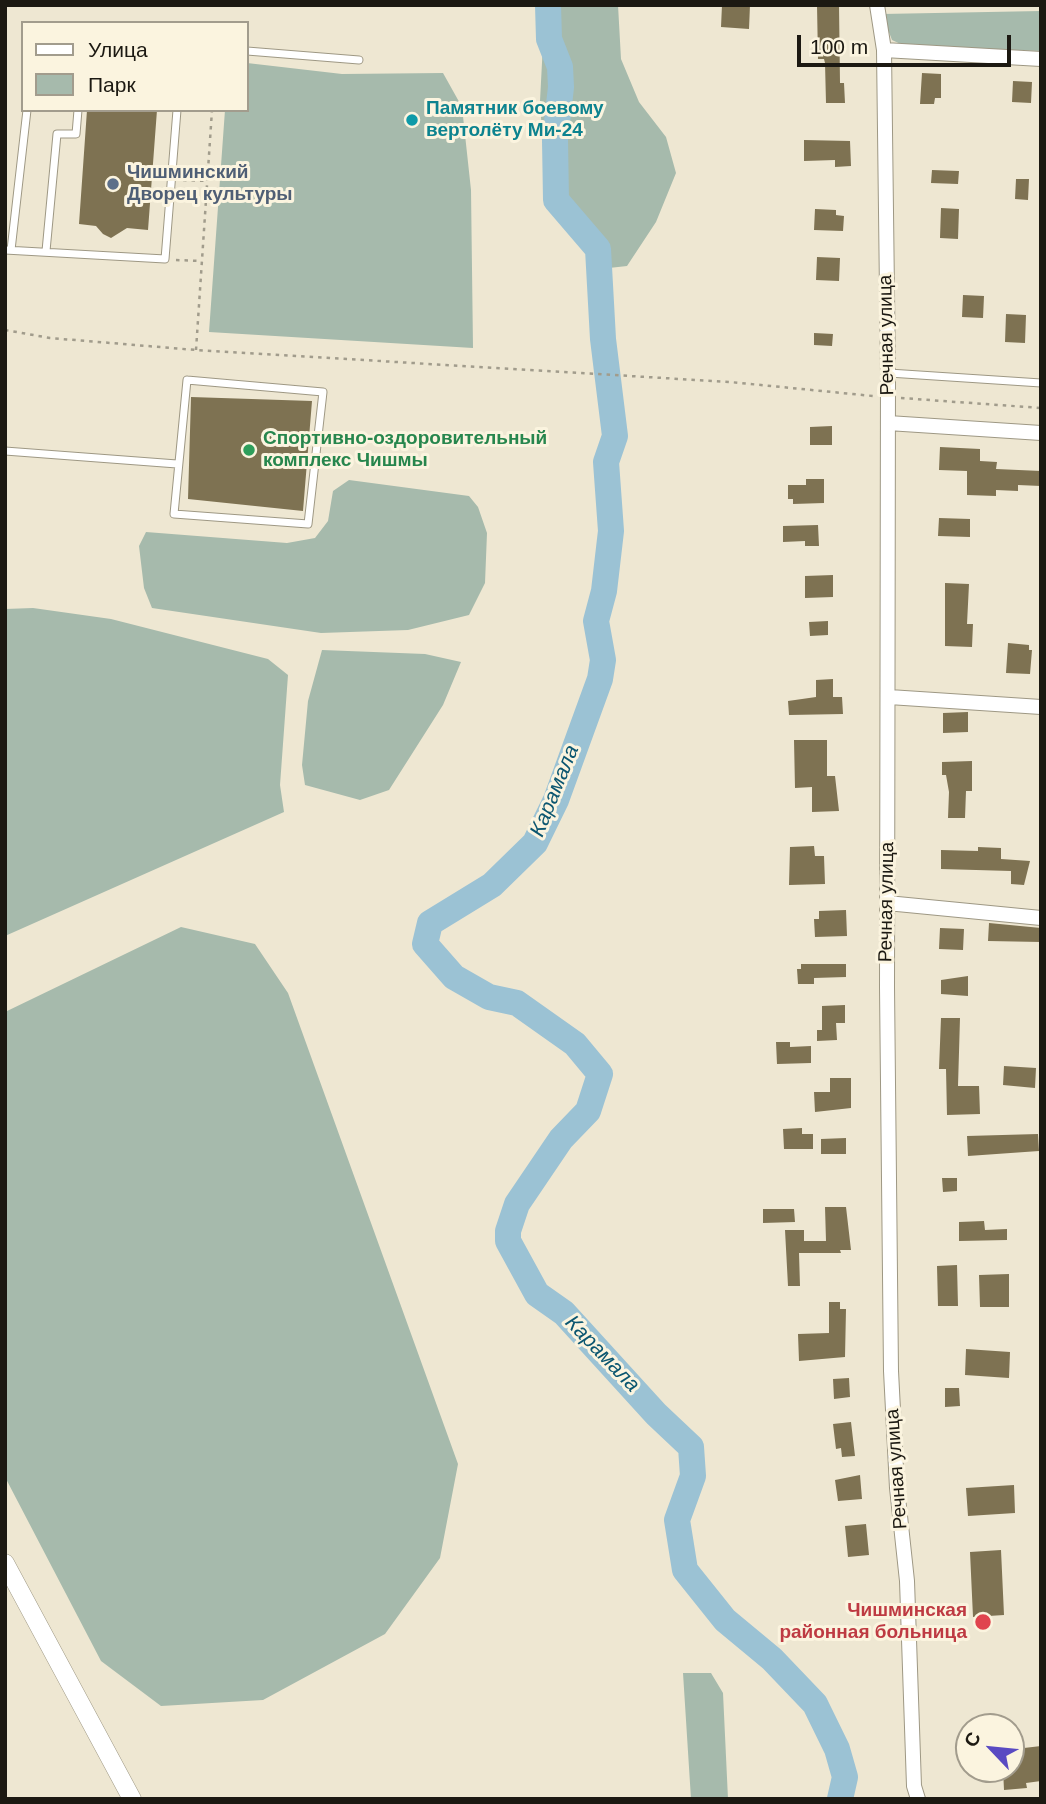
<!DOCTYPE html>
<html>
<head>
<meta charset="utf-8">
<style>
  body { margin:0 }
  #map { position:relative; width:1046px; height:1804px; overflow:hidden; background:#eee7d2; font-family:Helvetica,sans-serif }
  canvas { display:block }
  .frame { position:absolute; inset:0; border:7px solid #1c1912; pointer-events:none }
  .legend { position:absolute; left:21px; top:21px; width:228px; height:91px; box-sizing:border-box; background:#fbf4df; border:2px solid #a29c8d; margin:0; padding:9px 12px; list-style:none; font-size:21px; color:#1c1912 }
  .legend li { display:flex; align-items:center; gap:14px; height:35px }
  .legend b { width:35px; border:2px solid #a29c8d }
  .north { position:absolute; left:955px; top:1713px; width:70px; height:70px; box-sizing:border-box; background:#fbf4df; border:2px solid #a29c8d; border-radius:50%; rotate:296deg; font-size:19px; font-weight:700; line-height:28px; text-align:center; color:#1c1912 }
  .north::after { content:''; display:block; margin:auto; width:24px; height:32px; background:#594ac2; clip-path:polygon(50% 0,100% 100%,50% 72%,0 100%) }
  .scale { position:absolute; left:797px; top:35px; width:214px; height:32px; box-sizing:border-box; border:4px solid #1c1912; border-top:0; padding-left:9px; font-size:21px; line-height:24px; white-space:nowrap; color:#1c1912; -webkit-text-stroke:5px #fbf4df; paint-order:stroke }
</style>
</head>
<body>
<div id="map">
<canvas width="1046" height="1804"></canvas>
<div class="frame"></div>
<ul class="legend">
<li><b style="height:9px;background:#fff"></b>Улица</li>
<li><b style="height:19px;background:#a6baac"></b>Парк</li>
</ul>
<div class="north">С</div>
<div class="scale">100 m</div>
</div>
<script>
const g = document.querySelector('canvas').getContext('2d');
g.lineJoin = 'round';
function fillPath(path, color) { g.fillStyle = color; g.fill(path, 'evenodd'); }
const toPath = rows => new Path2D(rows.map(r => 'M' + r).join(''));
function strokePath(path, color, width, dash) { g.strokeStyle = color; g.lineWidth = width; g.lineCap = dash ? 'butt' : 'round'; g.setLineDash(dash || []); g.stroke(path); }
function write(font, color, halo, rows, align = 'center') {
  g.font = font + ' Helvetica,sans-serif'; g.lineWidth = 6; g.setLineDash([]); g.textBaseline = 'middle'; g.strokeStyle = halo; g.fillStyle = color; for (const [text, x, y, turn = 0] of rows) {
    g.save(); g.translate(x, y); g.rotate((+turn || 0) * Math.PI / 180); g.textAlign = isNaN(turn) ? turn : align; if (halo) g.strokeText(text, 0, 0); g.fillText(text, 0, 0); g.restore();
  }
}
const green = toPath([
  [545,5,618,5,621,59,639,102,666,137,676,173,656,222,627,266,600,269,546,197,540,101],
  [1041,11,1041,51,907,47,892,40,882,14],
  [247,63,342,74,443,73,462,107,471,190,473,348,209,332,225,110,247,110],
  [349,480,469,496,478,507,487,533,485,583,469,615,408,630,321,633,152,608,144,588,139,546,146,532,287,543,315,538,328,521,333,491],
  [33,608,111,619,268,659,288,675,280,785,284,812,5,936,5,609],
  [322,650,425,654,461,662,443,705,389,790,360,800,305,785,302,765,308,701],
  [181,927,255,944,288,993,458,1464,440,1558,385,1634,263,1700,161,1706,101,1661,5,1477,5,1012],
  [683,1673,711,1673,723,1693,728,1799,691,1799]
]);
const river = toPath([
  [548,5,549,39,560,67,561,87,555,140,556,200,598,249,603,339,615,436,606,462,611,531,604,591,596,621,603,660,600,679,556,800,535,843,492,885,430,923,425,944,454,977,489,997,517,1003,575,1044,600,1074,588,1111,561,1139,517,1204,508,1231,508,1241,537,1294,564,1313,656,1414,691,1447,693,1476,677,1520,685,1570,725,1620,772,1659,815,1704,837,1749,845,1777,840,1799]
]);
const building = toPath([
  [722,5,750,5,749,29,721,27],
  [817,5,839,5,840,83,844,83,845,103,826,103,825,63,824,59,818,59],
  [922,73,941,74,941,98,935,98,934,104,920,104],
  [1013,81,1032,82,1031,103,1012,102],
  [87,110,157,110,148,230,127,228,111,238,103,234,96,226,79,224],
  [804,140,850,141,851,166,835,167,835,160,804,161],
  [932,170,959,171,958,184,931,183],
  [1016,179,1029,179,1028,200,1015,199],
  [941,208,959,209,958,239,940,238],
  [815,209,836,210,836,215,844,216,843,231,814,230],
  [817,257,840,258,839,281,816,280],
  [963,295,984,296,983,318,962,317],
  [1006,314,1026,315,1025,343,1005,342],
  [814,333,833,334,832,346,814,345],
  [191,397,312,401,303,511,188,499],
  [832,426,832,445,810,445,810,427],
  [940,447,980,449,980,461,997,462,996,469,1041,471,1041,486,1018,485,1018,491,996,490,996,496,967,495,967,471,939,470],
  [806,479,824,479,824,503,793,504,793,499,788,499,788,485,806,485],
  [939,518,970,519,970,537,938,536],
  [818,525,819,546,805,546,805,541,783,542,783,526],
  [833,575,833,597,805,598,805,576],
  [945,583,969,584,967,624,973,624,972,647,945,646],
  [828,621,828,635,810,636,809,622],
  [1008,643,1029,645,1029,650,1032,650,1030,674,1006,673],
  [833,679,833,697,842,697,843,714,789,715,788,701,816,697,816,680],
  [968,712,968,732,943,733,943,713],
  [794,740,827,740,827,776,835,776,839,811,812,812,812,787,795,788],
  [972,761,972,791,966,791,965,818,948,818,949,792,946,775,942,775,942,762],
  [814,846,815,856,824,856,825,884,789,885,790,847],
  [978,847,1001,848,1001,859,1030,861,1024,885,1011,884,1011,871,941,869,941,850,978,851],
  [846,910,847,936,815,937,814,919,819,919,819,911],
  [989,923,1041,928,1041,942,988,941],
  [940,928,964,929,963,950,939,949],
  [801,964,846,964,846,977,814,978,814,984,798,984,797,969,801,969],
  [968,976,968,996,941,994,941,980],
  [845,1005,845,1023,836,1023,837,1040,817,1041,817,1030,822,1030,822,1006],
  [941,1018,960,1018,958,1086,979,1086,980,1114,947,1115,946,1069,939,1069],
  [776,1042,790,1042,790,1047,811,1046,811,1063,777,1064],
  [1004,1066,1036,1068,1035,1088,1003,1085],
  [830,1078,851,1078,851,1108,815,1112,814,1092,830,1092],
  [802,1128,802,1134,813,1134,813,1149,784,1149,783,1129],
  [1038,1134,1039,1151,968,1156,967,1136],
  [846,1138,846,1154,821,1154,821,1139],
  [942,1178,957,1178,957,1191,943,1192],
  [825,1207,846,1207,851,1250,840,1250,841,1253,799,1253,800,1286,788,1286,785,1230,804,1230,804,1241,826,1241],
  [763,1209,794,1209,795,1222,763,1223],
  [984,1221,985,1230,1007,1229,1007,1240,959,1241,959,1222],
  [957,1265,958,1306,938,1306,937,1266],
  [1009,1274,1009,1307,980,1307,979,1275],
  [829,1302,840,1302,840,1309,846,1309,845,1357,799,1361,798,1334,829,1333],
  [966,1349,1010,1352,1009,1378,965,1375],
  [849,1378,850,1397,834,1399,833,1379],
  [945,1388,959,1388,960,1406,945,1407],
  [851,1422,855,1456,842,1457,841,1448,836,1449,833,1424],
  [860,1475,862,1499,838,1501,835,1480],
  [1014,1485,1015,1513,968,1516,966,1488],
  [866,1524,869,1555,848,1557,845,1526],
  [1001,1550,1004,1615,973,1617,970,1552],
  [1023,1742,1024,1748,1041,1746,1041,1781,1026,1783,1027,1788,1004,1790,1003,1769,1011,1769,1011,1743]
]);
const path = toPath([
  [152,178,162,179],
  [183,180,208,181],
  [176,260,200,261],
  [5,330,50,338,196,350,730,382,873,396],
  [196,350,212,110],
  [901,398,1041,408]
]);
const service = toPath([
  [247,51,359,60],
  [5,250,165,259,177,110],
  [11,250,27,110],
  [46,251,57,134,76,134,78,110],
  [889,373,1041,383],
  [187,380,323,392,308,524,174,514,187,380],
  [5,451,177,464]
]);
const minor = toPath([
  [877,5,884,50,888,373,887,987,891,1371,897,1488,907,1581,914,1786,918,1799],
  [884,50,1041,59],
  [888,423,1041,433],
  [889,697,1041,707],
  [887,903,1041,918]
]);
const tertiary = toPath([
  [5,1563,132,1799]
]);
const markers = [
  [412,120,7,"#0f9aa8"],
  [113,184,7,"#5c6f8a"],
  [249,450,7,"#2e9e5b"],
  [983,1622,9,"#e0444e"]
];
const cultureNames = [
  ["Памятник боевому",426,109],
  ["вертолёту Ми-24",426,131]
];
const serviceNames = [
  ["Чишминский",127,173],
  ["Дворец культуры",127,195]
];
const streetNames = [
  ["Речная улица",887,335,-91],
  ["Речная улица",887,902,-89],
  ["Речная улица",897,1469,-94]
];
const leisureNames = [
  ["Спортивно-оздоровительный",263,439],
  ["комплекс Чишмы",263,461]
];
const healthNames = [
  ["Чишминская",967,1611],
  ["районная больница",967,1633]
];
const waterNames = [
  ["Карамала",555,791,-68],
  ["Карамала",602,1354,46]
];
fillPath(green, '#a6baac');
strokePath(river, '#9bc2d4', 26);
fillPath(building, '#7e7252');
strokePath(service, '#9e9884', 9);
strokePath(minor, '#9e9884', 16);
strokePath(tertiary, '#9e9884', 19);
strokePath(path, '#a19c8c', 2.5, [3.5, 5]);
strokePath(service, '#fff', 7);
strokePath(minor, '#fff', 14);
strokePath(tertiary, '#fff', 18);
for (const [x, y, r, color] of markers) { const dot = new Path2D(); dot.arc(x, y, r, 0, 2 * Math.PI); g.fillStyle = color; g.fill(dot); strokePath(dot, '#fbf4df', 2.5); }
write('bold 19px', '#0d838f', '#fbf4df', cultureNames, 'left');
write('bold 19px', '#4e5e75', '#fbf4df', serviceNames, 'left');
write('19px', '#1c1912', '#fbf4df', streetNames);
write('bold 19px', '#27864d', '#fbf4df', leisureNames, 'left');
write('bold 19px', '#be3a42', '#fbf4df', healthNames, 'right');
write('italic 21px', '#0b5670', '#fbf4df', waterNames);
</script>
</body>
</html>
